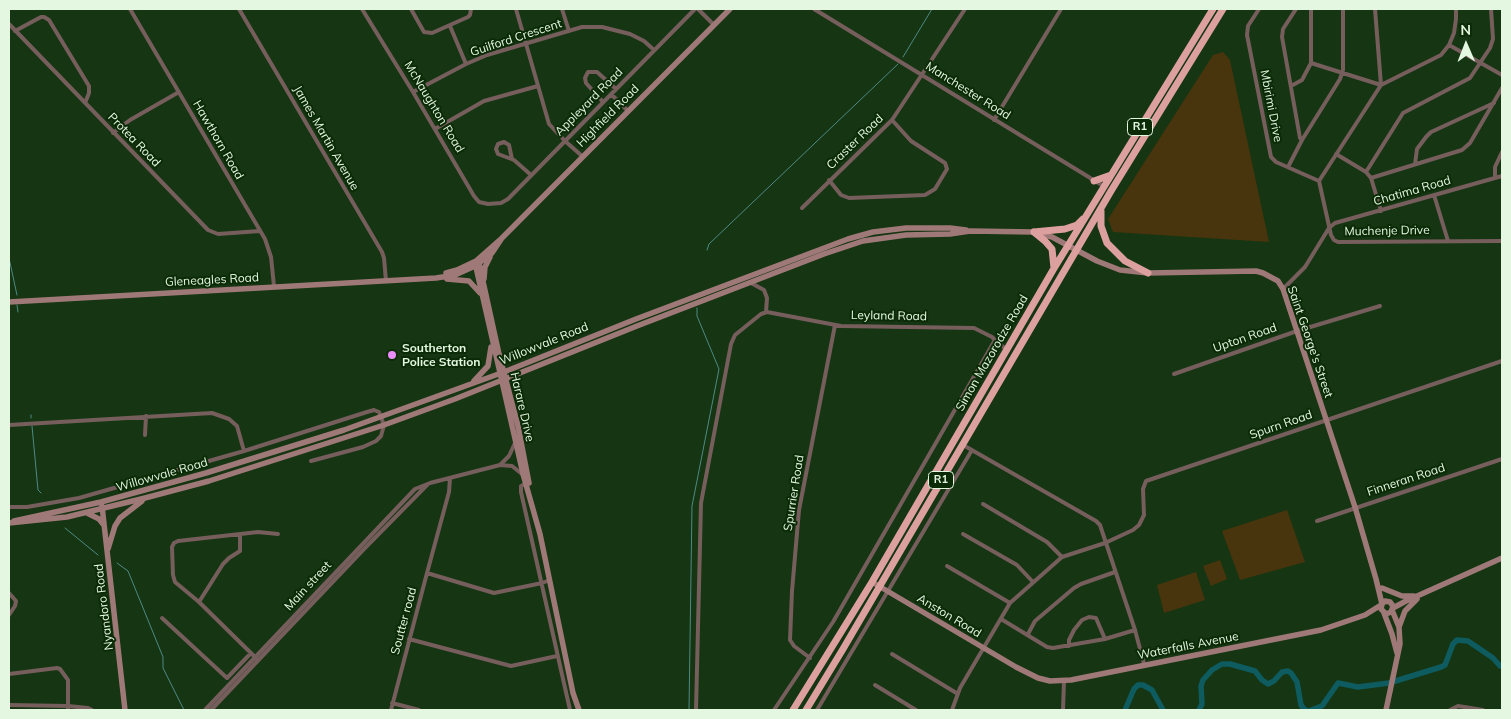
<!DOCTYPE html>
<html>
<head>
<meta charset="utf-8">
<style>
  body { margin:0 }
  #map { position:relative; width:1511px; height:719px; overflow:hidden; background:#163512; font-family:Mulish,sans-serif }
  canvas { display:block }
  .frame { position:absolute; inset:0; border:10px solid #e4f7e1; pointer-events:none }
  .north { position:absolute; left:1441px; top:20px; width:50px; height:50px; -webkit-text-stroke:4px #0b2b07; paint-order:stroke; rotate:359deg; font-size:14px; font-weight:700; line-height:20px; text-align:center; color:#e4f7e1 }
  .north::after { content:''; display:block; margin:auto; width:18px; height:22px; background:#e4f7e1; clip-path:polygon(50% 0,100% 100%,50% 72%,0 100%) }
</style>
</head>
<body>
<div id="map">
<canvas width="1511" height="719"></canvas>
<div class="frame"></div>
<div class="north">N</div>
</div>
<script>
const g = document.querySelector('canvas').getContext('2d');
g.lineJoin = 'round';
function fillPath(path, color) { g.fillStyle = color; g.fill(path, 'evenodd'); }
const toPath = rows => new Path2D(rows.map(r => 'M' + r).join(''));
function strokePath(path, color, width, dash) { g.strokeStyle = color; g.lineWidth = width; g.lineCap = dash ? 'butt' : 'round'; g.setLineDash(dash || []); g.stroke(path); }
function write(font, color, halo, rows, align = 'center') {
  g.font = font + ' Mulish,sans-serif'; g.lineWidth = 4; g.setLineDash([]); g.textBaseline = 'middle'; g.strokeStyle = halo; g.fillStyle = color; for (const [text, x, y, turn = 0] of rows) {
    g.save(); g.translate(x, y); g.rotate((+turn || 0) * Math.PI / 180); g.textAlign = isNaN(turn) ? turn : align; if (halo) g.strokeText(text, 0, 0); g.fillText(text, 0, 0); g.restore();
  }
}
const green = toPath([
  [1223,52,1230,60,1269,242,1113,232,1108,219,1213,55],
  [1287,510,1305,562,1240,580,1222,531],
  [1220,560,1227,579,1211,586,1203,566],
  [1196,572,1205,600,1164,613,1157,585]
]);
const stream = toPath([
  [903,57,932,9],
  [707,250,709,244,898,64],
  [9,258,17,295],
  [17,305,18,312],
  [31,415,31,418],
  [32,426,38,490,41,493],
  [65,528,98,555],
  [117,563,128,571,163,657,163,668,184,710],
  [689,710,692,506,719,369,697,316,697,308]
]);
const river = toPath([
  [1125,710,1134,689,1138,685,1143,685,1152,690,1163,710],
  [1199,710,1202,704,1201,686,1203,680,1212,670,1222,664,1230,664,1255,671,1262,680,1268,684,1274,681,1282,672,1288,671,1291,673,1297,682,1301,705,1304,709,1306,710],
  [1311,710,1322,706,1338,683,1358,687,1389,683,1441,667,1445,665,1453,644,1457,640,1468,641,1493,658,1500,666,1502,666]
]);
const street = toPath([
  [130,9,265,239,271,257,274,286],
  [239,9,382,252,384,258,386,281],
  [362,9,413,92,474,196,479,202,488,204,501,203,508,199,695,9],
  [411,9,424,32,432,33,468,17,470,15,471,9],
  [516,9,549,124,565,141,582,156],
  [562,9,569,31],
  [698,9,714,25],
  [814,9,1105,187],
  [1259,9,1248,26,1247,35,1271,157,1276,162,1319,181],
  [1296,9,1283,29,1282,37,1300,138,1302,140],
  [1375,9,1381,85,1441,55,1449,45,1454,33,1456,19,1456,9],
  [9,24,208,230,218,234,260,231],
  [450,26,466,64],
  [15,31,41,17,44,17,49,20,89,86,89,93,85,103],
  [1449,45,1502,75],
  [1311,63,1381,85,1319,181],
  [1291,86,1302,80,1311,63,1311,9],
  [413,92,466,64,487,55,582,27,602,27,630,34,644,41,654,50],
  [611,94,628,111],
  [603,102,586,83,585,78,588,72,597,72,616,89],
  [994,120,1061,9],
  [435,129,484,101,538,86],
  [113,133,130,120,179,92],
  [1336,154,1366,172,1371,178,1381,211],
  [512,159,509,145,504,142,498,144,496,149,498,154,514,160,531,175],
  [1415,164,1417,149,1426,137,1431,132,1494,103],
  [1288,167,1302,140,1340,79,1343,70,1343,9],
  [1366,172,1403,113,1470,78,1490,48,1493,39,1491,9],
  [1371,178,1462,150,1470,143,1502,88],
  [1495,178,1495,167,1502,152],
  [829,180,841,195,849,198,925,195,935,189,947,169,945,163,911,141,892,120],
  [1319,181,1331,235,1334,240,1338,242,1502,241],
  [1434,195,1448,241],
  [802,208,892,120,965,9],
  [751,283,764,290,767,298,766,312],
  [1283,289,1305,267,1329,228,1335,223,1502,176],
  [995,340,1007,350],
  [1174,374,1297,331,1380,306],
  [9,425,212,413,229,419,237,426,244,451],
  [145,435,146,416],
  [963,445,1096,521,1100,525,1135,630,1144,664],
  [500,465,509,456,515,443],
  [525,484,521,486,521,492,570,710],
  [983,504,1047,542,1062,557],
  [9,507,27,507,79,498,244,451,367,412,374,410,379,412,384,425,381,436,376,441,363,447,311,461],
  [1317,521,1502,459],
  [963,534,1017,565,1033,582],
  [947,566,1010,603],
  [427,573,449,492,450,478],
  [9,593,16,601,15,606,9,615],
  [199,602,223,564,229,558,240,551,240,534],
  [162,618,227,678,251,653],
  [1001,619,1047,647,1053,648,1105,639,1135,630],
  [1028,634,1035,621,1074,588,1081,584,1115,572],
  [409,639,511,666,557,656],
  [1069,646,1069,640,1074,630,1082,620,1089,617,1096,618,1105,639],
  [892,654,958,694],
  [256,658,199,602,175,582,173,575,172,547,174,543,178,541,258,532,278,534],
  [810,658,794,646,790,640,792,591,799,510,835,325],
  [9,674,57,668,60,669,68,680,68,710],
  [875,685,916,710],
  [392,703,419,710],
  [9,705,68,706,88,708,92,710],
  [205,710,415,489,430,483,500,465,512,466,522,474],
  [211,710,363,550,428,484],
  [391,710,427,573,494,593,542,583,550,580],
  [696,710,701,503,731,344,735,335,761,314,767,312,841,326,974,328,992,337,995,340,833,622,774,710],
  [817,710,972,450],
  [952,710,960,688,1010,603,1062,557,1105,543,1133,530,1139,525,1144,515,1143,489,1146,481,1502,361],
  [1063,710,1064,681],
  [1450,710,1458,706,1483,710]
]);
const secondary = toPath([
  [475,263,523,474,540,534,573,693,579,710],
  [479,263,499,354,518,426,529,483],
  [446,273,457,270,476,261,502,238,730,9],
  [447,279,469,281,480,293],
  [484,279,485,267,490,257],
  [9,302,436,278,455,275,475,266,492,253,502,238],
  [474,381,488,366,491,347],
  [102,506,125,710],
  [87,513,99,519,103,524],
  [14,521,101,502,206,473,344,430,504,372,636,319,848,239,873,232,906,228,950,228,966,230],
  [9,523,67,517,145,498,209,481,384,425,455,399,637,326,824,254,863,241,906,235,950,234,970,231,1034,232,1052,237,1097,261,1120,270,1148,273,1256,271,1263,273,1278,281,1283,289,1355,507,1376,579,1382,604,1381,609,1386,614,1391,612,1393,606,1390,602,1385,601,1382,604],
  [108,549,115,526,120,518,142,501],
  [872,582,1016,667,1038,678,1050,681,1071,680,1321,630,1365,615,1381,605],
  [1382,588,1402,596,1414,596],
  [1393,608,1406,601,1502,558],
  [1384,613,1392,634,1397,653],
  [1399,627,1405,611,1417,599],
  [1386,710,1400,644,1399,627,1392,610]
]);
const highway = toPath([
  [1094,181,1111,175],
  [1101,211,1101,226,1107,243,1125,261,1148,273],
  [1034,232,1065,229,1077,225,1083,219],
  [1034,232,1045,241,1052,249,1054,268],
  [793,710,872,582,1053,270,1213,9],
  [806,710,843,649,1111,191,1223,9]
]);
const markers = [
  [392,355,5,"#eb8dfc"]
];
const shields = [
  [1140,127,25],
  [941,480,25]
];
const shieldNames = [
  ["R1",1140,127],
  ["R1",941,480]
];
const streetNames = [
  ["Guilford Crescent",516,38,-18],
  ["Manchester Road",968,91,32],
  ["Appleyard Road",589,102,-45],
  ["Mbirimi Drive",1271,106,79],
  ["McNaughton Road",434,107,59],
  ["Highfield Road",608,116,-45],
  ["James Martin Avenue",326,138,60],
  ["Protea Road",134,140,46],
  ["Hawthorn Road",218,140,60],
  ["Craster Road",855,142,-44],
  ["Chatima Road",1412,191,-16],
  ["Muchenje Drive",1387,231,-1],
  ["Gleneagles Road",212,280,-3],
  ["Leyland Road",889,316,1],
  ["Upton Road",1245,338,-19],
  ["Saint George's Street",1310,342,71],
  ["Willowvale Road",544,344,-22],
  ["Simon Mazorodze Road",992,353,-60],
  ["Harare Drive",522,407,77],
  ["Spurn Road",1281,425,-19],
  ["Willowvale Road",162,475,-16],
  ["Finneran Road",1406,480,-18],
  ["Spurrier Road",794,493,-81],
  ["Main street",308,586,-47],
  ["Nyandoro Road",104,607,-97],
  ["Anston Road",949,616,31],
  ["Soutter road",404,621,-75],
  ["Waterfalls Avenue",1188,646,-11]
];
const poiNames = [
  ["Southerton",402,348],
  ["Police Station",402,362]
];
fillPath(green, '#48350d');
strokePath(stream, '#4e8a87', 1);
strokePath(river, '#0e5b60', 5.5);
strokePath(street, '#765e5d', 4);
strokePath(secondary, '#9f7978', 5.5);
strokePath(highway, '#dca19e', 7);
for (const [x, y, r, color] of markers) { const dot = new Path2D(); dot.arc(x, y, r, 0, 2 * Math.PI); g.fillStyle = color; g.fill(dot); strokePath(dot, '#0b2b07', 2); }
for (const [x, y, w] of shields) { const box = new Path2D(); box.roundRect(x - w / 2, y - 8.5, w, 17, 4); g.fillStyle = '#0b2b07'; g.fill(box); strokePath(box, '#e4f7e1', 1); }
write('bold 11px', '#e4f7e1', null, shieldNames);
write('12px', '#e4f7e1', '#0b2b07', streetNames);
write('bold 12px', '#e4f7e1', '#0b2b07', poiNames, 'left');
</script>
</body>
</html>
